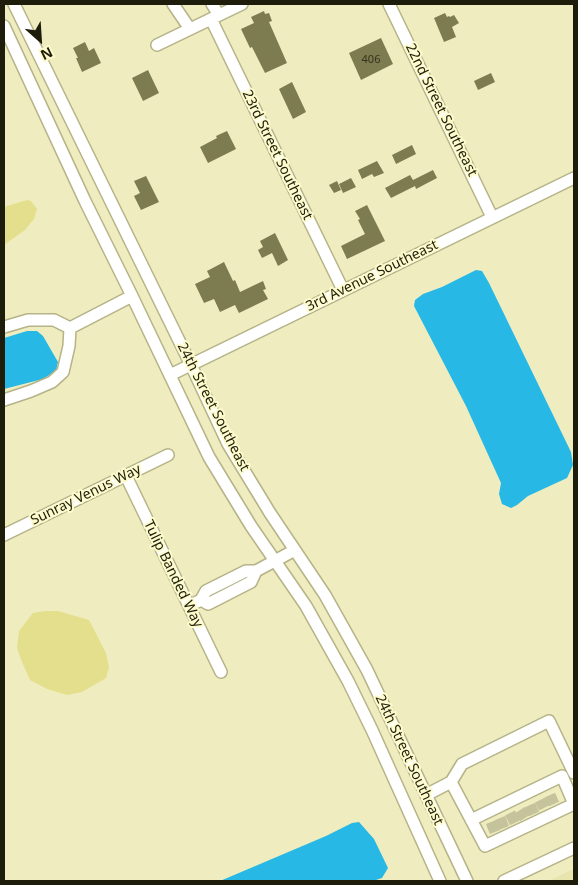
<!DOCTYPE html>
<html>
<head>
<meta charset="utf-8">
<style>
  body { margin:0 }
  #map { position:relative; width:578px; height:885px; overflow:hidden; background:#efedbf; font-family:"Noto Sans",sans-serif }
  canvas { display:block }
  .frame { position:absolute; inset:0; border:5px solid #1e1d0b; pointer-events:none }
  .north { position:absolute; left:15px; top:15px; width:50px; height:50px; -webkit-text-stroke:4px #fdfbcc; paint-order:stroke; rotate:154deg; font-size:14px; font-weight:700; line-height:20px; text-align:center; color:#1e1d0b }
  .north::after { content:''; display:block; margin:auto; width:18px; height:22px; background:#1e1d0b; clip-path:polygon(50% 0,100% 100%,50% 72%,0 100%) }
</style>
</head>
<body>
<div id="map">
<canvas width="578" height="885"></canvas>
<div class="frame"></div>
<div class="north">N</div>
</div>
<script>
const g = document.querySelector('canvas').getContext('2d');
g.lineJoin = 'round';
function fillPath(path, color) { g.fillStyle = color; g.fill(path, 'evenodd'); }
const toPath = rows => new Path2D(rows.map(r => 'M' + r).join(''));
function strokePath(path, color, width, dash) { g.strokeStyle = color; g.lineWidth = width; g.lineCap = dash ? 'butt' : 'round'; g.setLineDash(dash || []); g.stroke(path); }
function write(font, color, halo, rows, align = 'center') {
  g.font = font + ' "Noto Sans",sans-serif'; g.lineWidth = 4; g.setLineDash([]); g.textBaseline = 'middle'; g.strokeStyle = halo; g.fillStyle = color; for (const [text, x, y, turn = 0] of rows) {
    g.save(); g.translate(x, y); g.rotate((+turn || 0) * Math.PI / 180); g.textAlign = isNaN(turn) ? turn : align; if (halo) g.strokeText(text, 0, 0); g.fillText(text, 0, 0); g.restore();
  }
}
const built = toPath([
  [574,869,574,881,548,881]
]);
const green = toPath([
  [27,200,31,201,37,209,34,219,25,230,4,245,4,207],
  [45,611,58,611,89,620,106,653,109,667,106,678,82,692,67,695,47,689,30,680,22,662,17,648,19,631,33,613]
]);
const water = toPath([
  [476,270,482,271,489,283,571,452,573,465,567,478,528,496,517,505,511,508,502,504,499,494,501,483,466,406,414,306,415,300,423,294,442,287],
  [27,331,37,331,43,336,58,362,56,371,43,379,4,389,4,338],
  [359,822,374,839,388,868,382,878,373,881,220,881,326,836,352,823]
]);
const building = toPath([
  [264,11,265,14,269,13,272,21,269,22,287,63,265,73,252,47,250,48,241,29,254,23,251,17],
  [445,13,447,17,449,16,450,17,454,15,459,23,452,27,456,37,444,42,434,18],
  [381,38,393,64,361,80,349,53],
  [85,42,89,51,94,48,101,63,82,72,76,58,78,58,73,48],
  [148,70,159,93,143,101,132,78],
  [491,73,495,82,478,90,474,81],
  [292,82,306,112,293,119,279,89],
  [227,131,236,149,208,163,200,147,217,138,216,136],
  [412,145,416,154,396,164,392,155],
  [377,161,384,173,374,177,372,174,362,179,358,170],
  [433,170,437,178,416,189,415,186,391,198,385,188,410,175,413,180],
  [146,176,159,202,141,210,134,196,140,193,134,181],
  [351,178,356,187,343,193,339,184],
  [337,181,341,190,334,193,329,185],
  [367,205,385,241,347,259,341,246,365,234,358,220,360,219,355,211],
  [275,233,288,260,278,266,272,253,262,258,258,250,263,247,260,241],
  [224,262,233,281,235,280,240,292,263,281,266,289,263,290,268,299,239,313,235,305,220,312,214,299,204,303,195,284,210,277,207,271]
]);
const minorTunnel = toPath([
  [550,795,554,804],
  [540,800,544,808],
  [530,805,534,814],
  [520,810,525,818],
  [510,813,515,823],
  [500,818,504,828],
  [491,822,495,832]
]);
const minor = toPath([
  [14,4,191,365,228,444,270,513,325,595,367,670,467,881],
  [173,4,190,29],
  [212,4,219,15],
  [389,4,492,217],
  [211,19,343,290],
  [4,26,85,201,132,296,209,457,251,526,306,606,348,681,372,730,440,881],
  [157,45,242,4],
  [4,327,28,320,54,320,70,328,69,346,63,372,52,382,31,391,4,400],
  [70,328,132,296],
  [170,375,574,178],
  [126,476,221,672],
  [4,535,168,455],
  [201,600,208,604,251,582,256,571],
  [189,606,201,600,206,591,246,571,256,571,295,550],
  [451,782,485,846,574,804],
  [426,795,451,782,462,764,549,721,574,773],
  [471,820,562,776,574,804],
  [504,881,574,848]
]);
const numberNames = [
  ["406",371,60]
];
const streetNames = [
  ["22nd Street Southeast",441,110,64],
  ["23rd Street Southeast",277,155,64],
  ["3rd Avenue Southeast",372,276,-26],
  ["24th Street Southeast",213,407,63],
  ["Sunray Venus Way",86,495,-26],
  ["Tulip Banded Way",173,574,64],
  ["24th Street Southeast",409,760,65]
];
fillPath(built, '#e7e4ae');
fillPath(green, '#e4df8d');
fillPath(water, '#27b8e5');
fillPath(building, '#7d7b50');
strokePath(minorTunnel, '#c5c39b', 11, [11, 5.5]);
strokePath(minor, '#b5b387', 14);
strokePath(minor, '#fff', 11);
write('11px', '#36341c', null, numberNames);
write('14px', '#1e1d0b', '#fdfbcc', streetNames);
</script>
</body>
</html>
